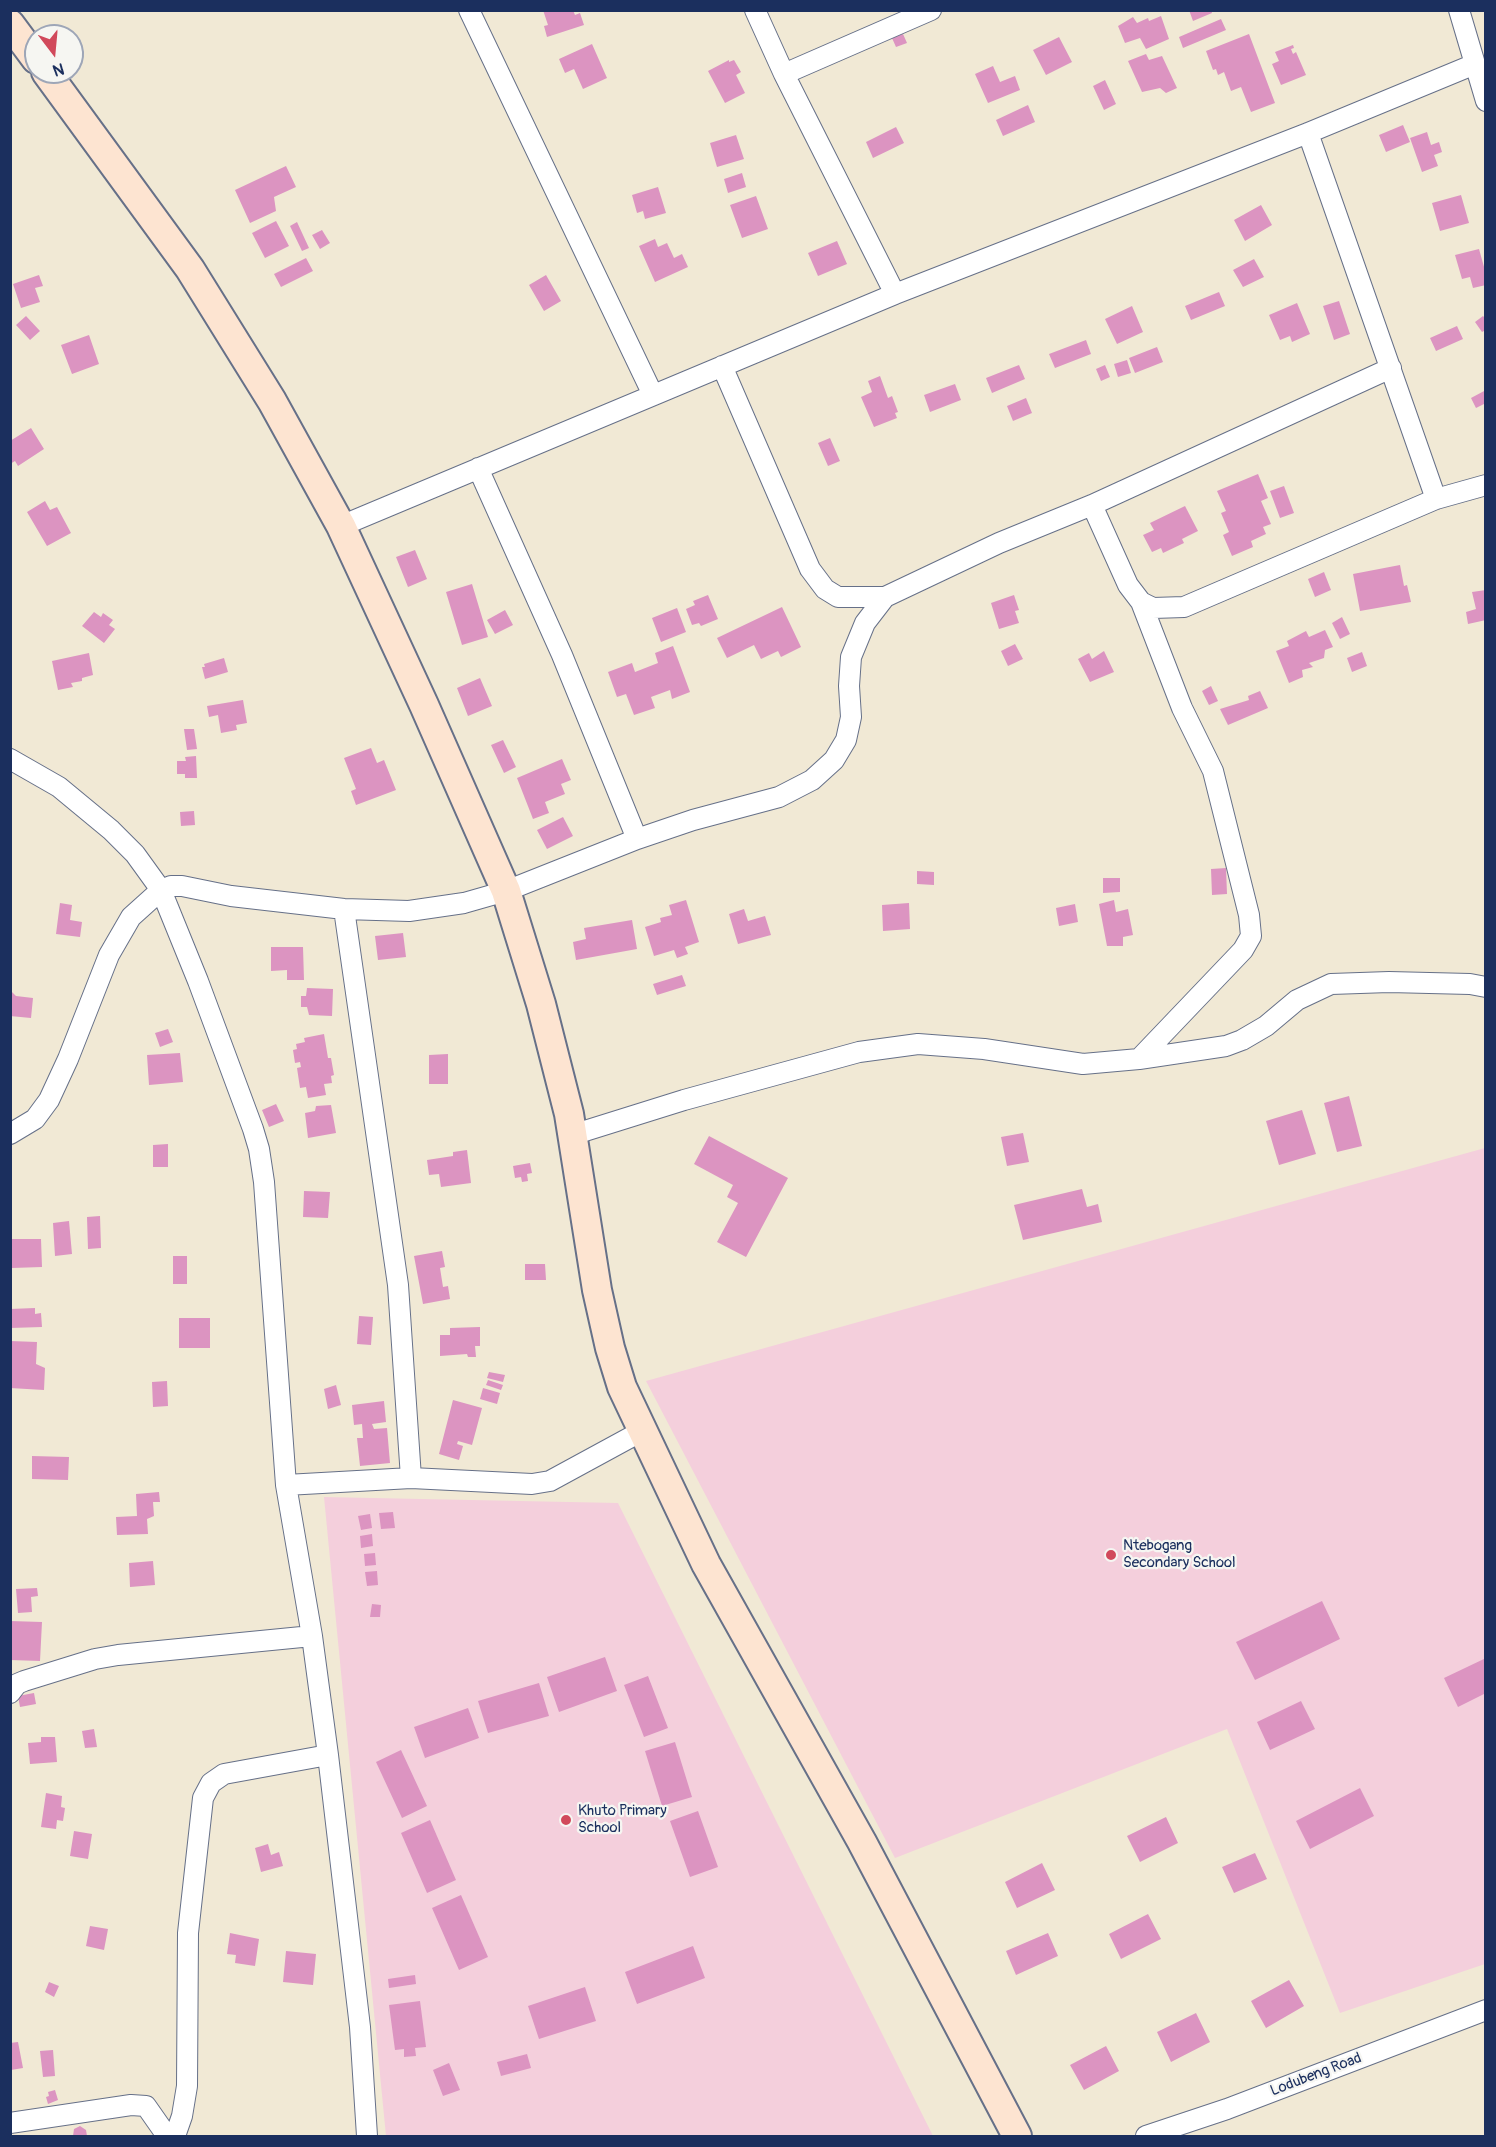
<!DOCTYPE html>
<html>
<head>
<meta charset="utf-8">
<style>
  body { margin:0 }
  #map { position:relative; width:1496px; height:2147px; overflow:hidden; background:#f1e9d5; font-family:Pangolin,sans-serif }
  canvas { display:block }
  .frame { position:absolute; inset:0; border:12px solid #1b2f5e; pointer-events:none }
  .north { position:absolute; left:24px; top:24px; width:60px; height:60px; box-sizing:border-box; background:#f6f6f2; border:2px solid #9ea6b7; border-radius:50%; rotate:164deg; font-size:16px; font-weight:700; line-height:24px; text-align:center; color:#1b2f5e }
  .north::after { content:''; display:block; margin:auto; width:21px; height:27px; background:#d1495b; clip-path:polygon(50% 0,100% 100%,50% 72%,0 100%) }
</style>
</head>
<body>
<div id="map">
<canvas width="1496" height="2147"></canvas>
<div class="frame"></div>
<div class="north">N</div>
</div>
<script>
const g = document.querySelector('canvas').getContext('2d');
g.lineJoin = 'round';
function fillPath(path, color) { g.fillStyle = color; g.fill(path, 'evenodd'); }
const toPath = rows => new Path2D(rows.map(r => 'M' + r).join(''));
function strokePath(path, color, width, dash) { g.strokeStyle = color; g.lineWidth = width; g.lineCap = dash ? 'butt' : 'round'; g.setLineDash(dash || []); g.stroke(path); }
function write(font, color, halo, rows, align = 'center') {
  g.font = font + ' Pangolin,sans-serif'; g.lineWidth = 4.5; g.setLineDash([]); g.textBaseline = 'middle'; g.strokeStyle = halo; g.fillStyle = color; for (const [text, x, y, turn = 0] of rows) {
    g.save(); g.translate(x, y); g.rotate((+turn || 0) * Math.PI / 180); g.textAlign = isNaN(turn) ? turn : align; if (halo) g.strokeText(text, 0, 0); g.fillText(text, 0, 0); g.restore();
  }
}
const built = toPath([
  [1485,1148,1485,1964,1340,2013,1227,1729,895,1858,646,1381],
  [324,1497,618,1503,933,2136,386,2136]
]);
const building = toPath([
  [543,10,573,10,575,15,580,13,584,25,547,37,544,26,548,25],
  [1189,10,1211,10,1212,13,1193,21],
  [1161,16,1169,39,1146,49,1140,38,1125,43,1118,26,1133,17,1137,23,1148,18,1149,21],
  [1221,19,1226,30,1183,48,1179,37],
  [903,34,907,43,896,47,892,38],
  [1249,34,1275,103,1251,112,1241,87,1231,91,1224,72,1218,75,1216,69,1213,70,1206,51],
  [1059,37,1072,62,1046,75,1033,50],
  [592,44,607,78,583,89,574,69,565,73,559,59],
  [1293,45,1294,48,1291,49,1293,54,1296,52,1306,75,1281,85,1272,64,1279,61,1275,52],
  [1146,54,1149,60,1162,56,1177,88,1166,93,1160,88,1142,92,1128,61],
  [729,60,729,62,734,60,741,72,736,75,745,93,725,103,708,71],
  [993,66,1000,82,1015,76,1020,90,988,103,975,74],
  [1105,80,1116,104,1104,110,1093,86],
  [1028,105,1035,122,1003,136,996,120],
  [1403,125,1410,142,1386,152,1379,135],
  [896,127,904,143,873,158,866,142],
  [1427,132,1431,145,1439,142,1442,152,1434,155,1438,166,1422,172,1410,138],
  [736,135,744,159,717,167,710,143],
  [286,166,296,187,274,197,276,211,250,223,235,190],
  [742,173,746,187,728,193,724,179],
  [658,187,666,213,645,219,643,211,637,213,632,195],
  [1461,195,1469,223,1440,231,1432,203],
  [756,196,768,229,742,238,730,205],
  [1261,205,1272,225,1245,241,1234,220],
  [276,221,289,246,265,258,252,233],
  [297,222,309,248,302,251,290,226],
  [322,230,330,243,320,249,312,235],
  [655,239,658,247,667,243,674,258,682,254,688,267,655,282,639,246],
  [837,241,847,264,818,276,808,253],
  [1479,249,1486,274,1486,285,1473,288,1470,277,1462,279,1455,255],
  [306,258,313,271,281,287,274,274],
  [1254,259,1264,277,1243,287,1233,270],
  [39,275,43,286,35,288,40,302,21,308,13,284],
  [546,275,561,301,544,311,529,285],
  [1219,292,1225,306,1191,320,1185,306],
  [1339,301,1350,334,1334,340,1323,306],
  [1297,303,1310,334,1292,342,1290,336,1280,340,1269,315],
  [1132,306,1143,332,1117,344,1105,319],
  [26,316,40,331,30,340,16,325],
  [1483,316,1486,319,1486,330,1482,332,1475,322],
  [1457,326,1463,339,1436,351,1430,338],
  [89,335,99,364,72,374,61,345],
  [1086,340,1091,354,1055,368,1049,354],
  [1157,347,1163,362,1135,373,1129,358],
  [1127,360,1131,373,1118,377,1114,364],
  [1019,365,1025,379,992,393,986,378],
  [1105,365,1110,377,1101,381,1096,369],
  [880,376,888,398,892,396,898,412,895,413,897,418,874,427,861,397,872,392,868,381],
  [955,384,961,400,930,412,924,395],
  [1486,390,1486,403,1476,408,1471,398],
  [1026,398,1032,413,1013,421,1007,406],
  [31,428,44,449,18,466,15,461,10,464,10,441],
  [830,438,840,461,828,466,818,443],
  [1258,474,1268,498,1261,501,1271,524,1263,527,1266,534,1251,541,1253,547,1232,556,1223,535,1229,532,1221,513,1226,511,1217,491],
  [1284,486,1294,513,1280,518,1270,491],
  [45,501,50,510,57,507,71,533,47,546,27,512],
  [1185,506,1198,531,1182,539,1184,543,1163,553,1161,548,1152,552,1143,535,1154,530,1150,523],
  [415,550,427,579,408,587,396,557],
  [1400,565,1404,586,1407,585,1411,602,1360,611,1353,574],
  [1324,572,1331,590,1315,597,1308,579],
  [472,584,488,637,462,645,446,592],
  [1486,590,1486,620,1468,624,1466,612,1476,609,1472,592],
  [708,595,718,619,701,626,699,623,692,625,686,609,695,605,693,601],
  [1014,595,1019,610,1015,611,1019,623,999,629,991,603],
  [782,607,801,647,781,657,778,651,761,659,754,645,727,658,717,638],
  [677,608,686,632,661,642,652,618],
  [505,610,513,625,495,634,487,620],
  [94,612,101,617,103,613,113,620,109,625,115,629,104,643,82,626],
  [1342,617,1350,634,1340,639,1332,623],
  [1325,630,1333,647,1325,650,1324,658,1309,663,1313,667,1302,670,1303,677,1289,683,1276,651,1289,646,1287,641,1306,631,1309,637],
  [1015,644,1023,659,1008,666,1001,651],
  [673,646,690,692,672,699,670,690,651,697,655,708,634,715,626,694,617,697,608,672,632,663,635,672,658,663,655,653],
  [1104,651,1114,672,1090,682,1078,659,1089,653,1092,659],
  [1362,652,1367,666,1352,672,1347,658],
  [89,653,93,675,82,678,82,681,71,683,73,687,58,690,52,661],
  [224,658,228,672,205,679,202,667,205,667,204,664],
  [480,678,492,706,468,716,457,688],
  [1211,686,1218,701,1209,705,1202,691],
  [1260,691,1268,708,1228,725,1220,709,1249,700,1248,696],
  [243,700,247,723,236,725,237,730,221,733,218,715,209,717,207,706],
  [184,729,194,729,197,749,187,750],
  [503,740,516,767,504,773,491,745],
  [371,748,377,763,384,760,396,790,356,805,351,791,356,789,344,758],
  [196,756,197,778,185,778,185,774,177,774,177,761,186,761,185,757],
  [562,759,571,780,561,784,565,794,545,802,549,813,533,819,517,778],
  [194,811,195,825,181,826,180,812],
  [563,817,573,836,547,849,537,830],
  [1226,868,1227,894,1212,895,1211,869],
  [917,871,934,872,934,885,917,884],
  [1103,878,1120,878,1120,892,1103,893],
  [686,900,699,942,685,947,688,954,677,958,674,950,654,956,645,927,661,922,660,918,672,915,669,905],
  [1114,900,1116,912,1128,909,1133,935,1123,937,1123,946,1107,946,1099,904],
  [60,903,72,905,70,920,82,922,80,937,56,934],
  [909,903,910,929,883,931,882,905],
  [1075,904,1078,922,1059,926,1056,908],
  [744,909,748,921,765,916,771,935,738,944,729,914],
  [632,920,637,949,576,960,573,942,586,939,584,928],
  [403,933,406,957,378,960,375,936],
  [271,947,303,947,304,980,287,980,287,970,271,971],
  [682,975,686,986,657,995,653,984],
  [307,988,333,989,332,1016,309,1015,307,1007,301,1007,301,996,306,996],
  [10,990,16,996,33,998,31,1018,10,1016],
  [168,1029,173,1042,160,1047,155,1033],
  [324,1034,328,1058,331,1058,334,1075,331,1076,332,1083,324,1084,326,1095,308,1098,306,1087,300,1088,297,1068,301,1067,300,1062,295,1063,293,1050,297,1049,296,1044,305,1042,304,1038],
  [180,1053,183,1082,149,1085,147,1055],
  [448,1054,448,1084,429,1084,429,1055],
  [1349,1096,1362,1146,1337,1152,1324,1103],
  [276,1104,284,1121,269,1127,262,1110],
  [331,1105,336,1133,308,1138,305,1113,315,1111,316,1106],
  [1302,1110,1316,1154,1279,1165,1266,1121],
  [1023,1133,1029,1162,1007,1166,1001,1137],
  [709,1136,788,1178,746,1257,717,1242,738,1203,727,1197,733,1185,694,1164],
  [168,1144,168,1167,153,1167,153,1145],
  [467,1150,471,1183,441,1187,439,1174,429,1175,427,1160,453,1156,453,1152],
  [530,1163,532,1173,527,1174,528,1181,522,1182,521,1177,515,1178,513,1166],
  [1082,1189,1087,1207,1098,1204,1102,1222,1023,1240,1014,1205],
  [304,1191,330,1192,328,1218,303,1217],
  [100,1216,101,1248,88,1249,87,1217],
  [69,1221,72,1254,55,1256,53,1223],
  [10,1239,41,1239,42,1267,12,1268],
  [442,1251,445,1267,440,1268,443,1287,448,1286,450,1299,423,1304,414,1256],
  [173,1256,187,1256,187,1284,173,1284],
  [525,1264,545,1264,546,1280,525,1280],
  [35,1308,35,1314,41,1313,42,1327,10,1328,10,1309],
  [359,1316,373,1317,371,1345,357,1344],
  [179,1318,210,1318,210,1348,179,1348],
  [480,1327,480,1346,475,1346,476,1357,468,1357,467,1354,440,1356,440,1335,450,1335,450,1328],
  [10,1341,37,1342,36,1364,45,1368,44,1390,10,1388],
  [489,1372,505,1375,503,1382,487,1378],
  [488,1380,503,1385,501,1390,486,1385],
  [167,1381,168,1406,153,1407,152,1382],
  [336,1385,341,1405,328,1409,324,1389],
  [483,1388,500,1393,497,1404,480,1399],
  [453,1400,482,1408,472,1445,458,1441,457,1444,463,1446,459,1460,439,1454],
  [384,1401,386,1422,372,1424,374,1429,387,1428,390,1463,360,1466,357,1438,363,1438,362,1424,354,1425,352,1405],
  [32,1456,69,1457,68,1480,32,1479],
  [159,1492,160,1502,153,1502,154,1516,147,1519,148,1534,117,1535,116,1517,137,1516,136,1494],
  [393,1512,395,1528,381,1529,379,1513],
  [370,1514,372,1528,361,1530,358,1516],
  [372,1534,373,1546,361,1548,360,1536],
  [375,1553,376,1565,365,1566,364,1554],
  [153,1561,155,1585,130,1587,129,1563],
  [377,1571,378,1585,367,1586,365,1572],
  [37,1588,38,1596,31,1597,32,1612,18,1613,16,1589],
  [1322,1601,1340,1639,1255,1680,1236,1642],
  [372,1604,381,1605,380,1617,370,1617],
  [10,1621,42,1622,40,1661,10,1660],
  [605,1657,617,1691,559,1712,547,1677],
  [1486,1658,1486,1693,1458,1707,1444,1678],
  [648,1676,668,1728,644,1737,624,1685],
  [539,1683,549,1716,488,1733,478,1701],
  [34,1693,36,1704,20,1707,18,1696],
  [1301,1701,1315,1729,1270,1750,1257,1722],
  [468,1708,479,1738,425,1758,414,1727],
  [94,1729,97,1747,85,1748,82,1731],
  [41,1737,55,1737,57,1762,30,1764,28,1743,41,1742],
  [675,1742,692,1797,662,1806,645,1751],
  [401,1750,427,1806,402,1818,376,1762],
  [1360,1788,1374,1816,1310,1849,1296,1821],
  [46,1793,62,1796,61,1807,65,1808,63,1821,57,1820,56,1829,41,1827],
  [698,1811,718,1867,690,1877,670,1821],
  [1166,1817,1178,1843,1140,1862,1127,1836],
  [430,1820,456,1880,427,1893,401,1833],
  [74,1831,92,1834,88,1859,70,1856],
  [268,1844,271,1855,279,1852,283,1866,261,1872,255,1848],
  [1255,1853,1267,1879,1234,1893,1222,1867],
  [1042,1863,1055,1890,1017,1908,1005,1882],
  [461,1895,488,1957,459,1970,432,1908],
  [1148,1914,1161,1939,1121,1959,1109,1934],
  [90,1926,108,1929,104,1950,86,1946],
  [230,1933,259,1939,255,1966,235,1963,236,1955,227,1954],
  [1048,1933,1058,1956,1016,1975,1006,1951],
  [693,1946,705,1978,637,2004,625,1972],
  [286,1951,316,1954,313,1985,283,1982],
  [415,1975,416,1984,389,1988,388,1979],
  [1289,1980,1304,2006,1266,2028,1251,2001],
  [49,1982,59,1986,54,1997,45,1992],
  [585,1987,596,2021,539,2039,528,2006],
  [420,2001,426,2047,415,2048,416,2056,404,2057,404,2049,395,2050,389,2005],
  [1196,2013,1210,2042,1171,2062,1157,2032],
  [18,2042,23,2068,11,2070,10,2043],
  [1106,2046,1119,2071,1084,2090,1070,2065],
  [53,2050,55,2076,43,2077,40,2051],
  [527,2054,531,2068,501,2076,497,2062],
  [449,2063,460,2090,443,2096,433,2070],
  [55,2090,58,2100,48,2104,46,2097,49,2096,48,2092],
  [80,2126,86,2130,87,2136,73,2136,74,2129]
]);
const street = toPath([
  [469,10,653,395],
  [755,10,784,74,895,294],
  [1459,10,1486,101],
  [784,74,931,10],
  [1308,133,1436,499],
  [722,366,810,569,825,589,838,597,885,597,999,543,1092,505,1391,368],
  [478,468,562,655,637,839],
  [1092,505,1128,585,1141,602,1182,708,1213,771,1249,915,1251,936,1243,950,1139,1059],
  [341,526,895,294,1308,133,1475,64],
  [1141,602,1153,608,1184,607,1436,499,1486,485],
  [10,759,59,787,111,830,135,854,161,890,198,981,253,1129,259,1149,264,1182,286,1485,312,1636,328,1755,360,2027,367,2136],
  [344,909,398,1285,411,1478],
  [10,1134,35,1119,49,1100,68,1059,109,955,131,917,161,890,171,886,182,886,231,896,344,909,409,911,464,903,506,891,637,839,693,820,779,797,812,780,834,760,846,740,851,717,849,686,851,657,865,623,885,597],
  [572,1135,684,1100,859,1052,918,1044,984,1049,1083,1064,1139,1059,1226,1046,1242,1040,1266,1026,1297,1000,1331,984,1389,982,1470,984,1486,987],
  [286,1485,411,1478,532,1484,550,1481,642,1431],
  [10,1693,17,1684,24,1681,95,1659,118,1655,312,1636],
  [10,2123,131,2105,146,2106,167,2136],
  [175,2136,182,2116,187,2086,188,1933,203,1798,211,1783,224,1774,328,1755],
  [1146,2136,1227,2109,1486,2010]
]);
const secondary = toPath([
  [10,24,36,59],
  [46,72,190,269,272,401,341,526,424,705,506,891,541,1004,569,1114,597,1290,610,1348,622,1387,706,1564,862,1842,1017,2136]
]);
const markers = [
  [1111,1555,6,"#d1495b"],
  [566,1820,6,"#d1495b"]
];
const poiNames = [
  ["Ntebogang",1123,1546],
  ["Secondary School",1123,1563],
  ["Khuto Primary",578,1811],
  ["School",578,1828]
];
const streetNames = [
  ["Lodubeng Road",1316,2075,-21]
];
fillPath(built, '#f4cfdc');
fillPath(building, '#dc94c1');
strokePath(street, '#667088', 22);
strokePath(secondary, '#667088', 32);
strokePath(street, '#fff', 20);
strokePath(secondary, '#fde4d1', 28);
for (const [x, y, r, color] of markers) { const dot = new Path2D(); dot.arc(x, y, r, 0, 2 * Math.PI); g.fillStyle = color; g.fill(dot); strokePath(dot, '#f6f6f2', 2); }
write('15px', '#1b2f5e', '#f6f6f2', poiNames, 'left');
write('15px', '#1b2f5e', '#f6f6f2', streetNames);
</script>
</body>
</html>
